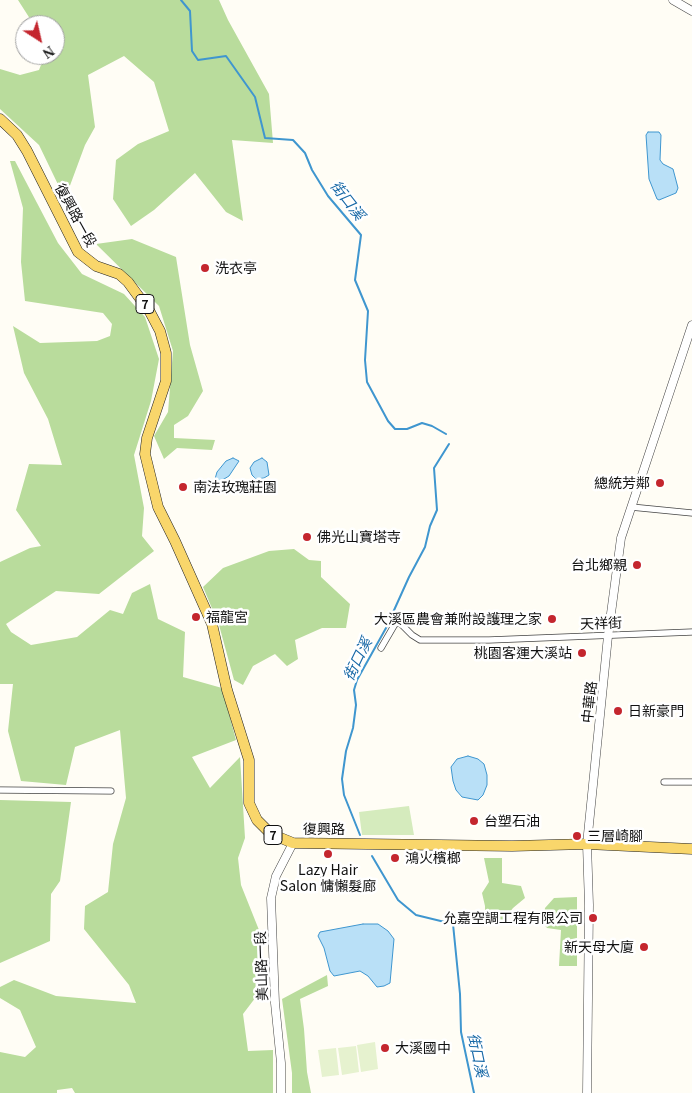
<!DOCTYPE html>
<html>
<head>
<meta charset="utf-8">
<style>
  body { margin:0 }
  #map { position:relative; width:692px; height:1093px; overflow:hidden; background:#fffdf5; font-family:Georgia,serif }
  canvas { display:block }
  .north { position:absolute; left:15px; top:15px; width:50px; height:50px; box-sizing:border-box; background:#fff; border:1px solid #a0a0a0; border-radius:50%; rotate:145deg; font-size:14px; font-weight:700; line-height:20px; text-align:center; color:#111 }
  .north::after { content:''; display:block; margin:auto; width:18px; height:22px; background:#c4262e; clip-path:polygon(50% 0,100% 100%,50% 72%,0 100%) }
</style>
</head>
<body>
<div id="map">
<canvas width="692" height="1093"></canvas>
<div class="north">N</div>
</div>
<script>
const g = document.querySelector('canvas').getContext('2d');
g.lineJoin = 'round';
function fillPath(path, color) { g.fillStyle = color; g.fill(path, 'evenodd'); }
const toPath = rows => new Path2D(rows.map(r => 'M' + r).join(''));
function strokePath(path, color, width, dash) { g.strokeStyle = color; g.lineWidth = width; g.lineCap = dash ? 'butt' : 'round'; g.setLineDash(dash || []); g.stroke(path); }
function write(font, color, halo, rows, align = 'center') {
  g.font = font + ' Georgia,"Noto Sans TC",serif'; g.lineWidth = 5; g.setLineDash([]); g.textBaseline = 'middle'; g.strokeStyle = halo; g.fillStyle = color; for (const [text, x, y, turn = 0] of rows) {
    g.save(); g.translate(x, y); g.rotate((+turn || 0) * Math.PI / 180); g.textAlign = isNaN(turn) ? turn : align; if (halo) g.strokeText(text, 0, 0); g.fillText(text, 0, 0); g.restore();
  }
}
const green = toPath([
  [409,806,414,835,362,835,359,812]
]);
const forest = toPath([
  [18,0,219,0,228,20,269,94,273,143,232,140,243,221,226,212,195,173,154,210,131,226,113,199,116,160,138,144,169,131,154,82,124,56,88,75,95,127,85,145,65,199,39,145,0,109,0,69,20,75,39,70,45,55,55,55,55,25,34,25],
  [10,161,15,161,58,243,82,274,124,294,145,317,159,359,151,401,134,455,144,508,142,536,154,551,99,594,56,591,6,624,11,632,31,645,77,637,110,610,123,614,132,593,150,584,158,619,185,632,183,677,222,688,236,740,192,757,210,788,240,757,245,838,238,858,241,885,259,930,262,989,243,1014,248,1051,273,1050,273,1093,75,1093,72,1088,57,1090,57,1093,0,1093,0,1052,25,1057,36,1047,20,1010,0,998,0,987,14,980,56,996,136,1003,129,985,84,929,85,906,108,892,113,844,126,798,120,730,75,747,66,785,21,781,8,731,13,684,0,684,0,562,30,548,41,546,16,510,29,464,62,465,48,419,24,373,13,326,40,343,97,341,110,336,112,324,103,313,25,301,21,262,23,208],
  [132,239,176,257,190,345,203,391,188,416,174,425,174,438,215,440,212,450,177,448,164,459,154,436,168,412,173,351,159,306,96,244],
  [294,549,309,560,321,561,321,577,350,604,346,628,322,628,295,640,298,659,287,666,275,654,253,666,243,685,234,680,219,625,203,587,223,568,269,551],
  [0,800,71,802,60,881,51,894,50,941,0,963],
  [484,858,502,858,502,883,521,886,525,898,513,908,503,921,485,919,485,906,482,893,489,882],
  [577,897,577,966,559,966,561,930,547,928,543,923,545,908,554,898],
  [327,975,328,986,300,999,304,1029,307,1072,311,1093,292,1093,292,1073,282,999]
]);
const pitch = toPath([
  [375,1042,378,1069,361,1072,357,1045],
  [356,1046,359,1072,342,1075,338,1048],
  [336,1048,339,1075,322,1077,318,1050]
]);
const water = toPath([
  [648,132,659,132,661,135,660,160,663,164,673,169,678,188,676,193,659,200,657,199,649,179,646,135,648,132],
  [233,458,239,461,229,476,219,482,215,479,217,472,226,461,233,458],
  [262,458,267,462,269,475,264,478,256,479,252,475,250,468,254,462,262,458],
  [468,756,478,759,484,764,487,775,487,785,483,795,478,800,462,797,456,790,453,781,451,767,457,759,468,756],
  [363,924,378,924,388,931,394,939,390,983,384,986,377,987,368,976,360,971,334,976,330,971,324,948,318,936,320,932,363,924]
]);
const stream = toPath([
  [181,0,190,11,192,51,198,60,226,56,255,97,265,138,293,140,305,153,312,170,328,196,361,235,355,280,368,311,365,360,367,382,388,421,395,429,407,429,422,423,432,426,446,434],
  [360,835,344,795,342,779,346,751,353,728,356,705,354,690,357,680,386,628,409,577,425,547,430,526,437,510,434,468,449,444],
  [372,856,398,900,416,915,453,924,460,994,461,1032,474,1093]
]);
const minor = toPath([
  [631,507,692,513],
  [381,648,395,624,400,623,412,635,420,640,489,640,692,632],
  [664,782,692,782],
  [0,790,111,791]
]);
const tertiary = toPath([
  [673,0,692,11],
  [281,1093,281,1063,275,1003,271,898,276,876,293,843],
  [587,1093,589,905,587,844,608,636,621,538,692,325]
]);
const primary = toPath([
  [0,119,17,135,27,151,78,252,96,266,119,274,128,282,150,312,160,331,166,353,166,381,147,438,145,454,158,507,175,541,212,624,227,690,249,760,249,803,257,820,271,834,293,843,512,846,587,844,692,849]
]);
const markers = [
  [205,268,5,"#c4262e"],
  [660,483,5,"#c4262e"],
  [183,487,5,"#c4262e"],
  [307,537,5,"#c4262e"],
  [637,565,5,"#c4262e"],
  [196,617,5,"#c4262e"],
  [552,619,5,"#c4262e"],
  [582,653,5,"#c4262e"],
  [618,711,5,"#c4262e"],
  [474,821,5,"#c4262e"],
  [577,836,5,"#c4262e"],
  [328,854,5,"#c4262e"],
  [395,858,5,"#c4262e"],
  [593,918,5,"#c4262e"],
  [644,947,5,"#c4262e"],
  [385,1048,5,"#c4262e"]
];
const shields = [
  [145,304,18],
  [273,835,18]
];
const shieldNames = [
  ["7",145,304],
  ["7",273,835]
];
const streetNames = [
  ["復興路一段",76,215,61],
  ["天祥街",601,623,-2],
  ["中華路",589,702,-84],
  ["復興路",324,829],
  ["美山路一段",261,966,-92]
];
const poiNames = [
  ["洗衣亭",215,268],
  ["總統芳鄰",650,483,"right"],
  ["南法玫瑰莊園",193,487],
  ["佛光山寶塔寺",317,537],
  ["台北鄉親",627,565,"right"],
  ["福龍宮",206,617],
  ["大溪區農會兼附設護理之家",542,619,"right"],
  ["桃園客運大溪站",572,653,"right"],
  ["日新豪門",628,711],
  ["台塑石油",484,821],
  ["三層崎腳",587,836],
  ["鴻火檳榔",405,858],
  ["Lazy Hair",328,870,"center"],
  ["Salon 慵懶髮廊",328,886,"center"],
  ["允嘉空調工程有限公司",583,918,"right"],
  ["新天母大廈",634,947,"right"],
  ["大溪國中",395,1048]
];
const waterNames = [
  ["街口溪",348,200,52],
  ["街口溪",357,659,-64],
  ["街口溪",478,1055,78]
];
fillPath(green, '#d5ebbd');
fillPath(forest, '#b9dc9c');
fillPath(pitch, '#e6f2cf');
fillPath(water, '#b9e0f7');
strokePath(water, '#3f96cf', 1);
strokePath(stream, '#3f96cf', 2);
strokePath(minor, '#444', 7);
strokePath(tertiary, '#444', 9);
strokePath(primary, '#222', 11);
strokePath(minor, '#fff', 5.5);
strokePath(tertiary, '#fff', 8);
strokePath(primary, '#f9d66b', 10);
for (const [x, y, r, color] of markers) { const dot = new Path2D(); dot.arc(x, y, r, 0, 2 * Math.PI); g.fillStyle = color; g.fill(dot); strokePath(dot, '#fff', 2); }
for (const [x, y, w] of shields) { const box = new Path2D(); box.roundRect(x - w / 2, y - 9.5, w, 19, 4); g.fillStyle = '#fff'; g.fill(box); strokePath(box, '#111', 1); }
write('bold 12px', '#111', null, shieldNames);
write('14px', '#111', '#fff', streetNames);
write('14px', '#111', '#fff', poiNames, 'left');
write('italic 15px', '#1768a6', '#fff', waterNames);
</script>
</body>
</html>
